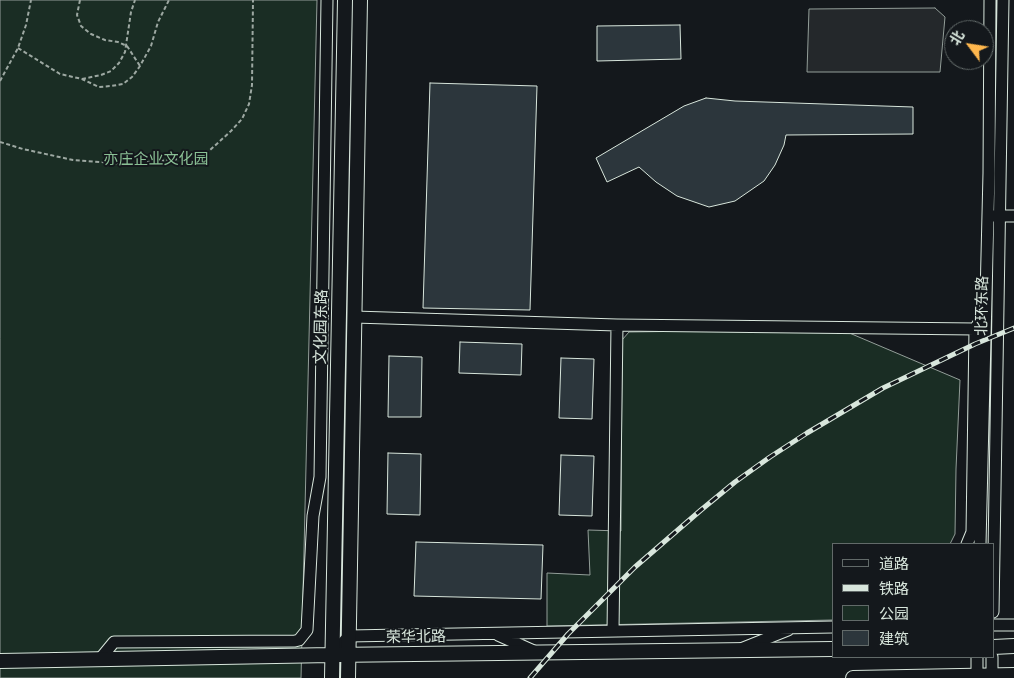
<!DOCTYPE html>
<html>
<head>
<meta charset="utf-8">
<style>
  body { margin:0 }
  #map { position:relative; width:1014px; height:678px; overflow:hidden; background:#14181c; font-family:Roboto,"Noto Sans SC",sans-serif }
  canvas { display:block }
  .legend { position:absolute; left:832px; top:543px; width:162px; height:115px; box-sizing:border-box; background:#14181c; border:1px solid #626a69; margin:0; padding:6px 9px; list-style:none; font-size:15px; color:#d8e6dc }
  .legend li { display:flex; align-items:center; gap:10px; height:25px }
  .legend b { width:25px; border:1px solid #626a69 }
  .north { position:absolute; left:944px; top:20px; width:50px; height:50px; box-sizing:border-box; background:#14181c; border:1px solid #626a69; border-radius:50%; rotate:301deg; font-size:14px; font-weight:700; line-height:20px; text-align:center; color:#d8e6dc }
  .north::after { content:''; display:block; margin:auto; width:18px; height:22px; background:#ffb74d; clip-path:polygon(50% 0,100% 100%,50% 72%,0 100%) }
</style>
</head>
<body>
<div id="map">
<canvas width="1014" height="678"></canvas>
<ul class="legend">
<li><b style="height:6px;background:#14181c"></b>道路</li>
<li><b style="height:6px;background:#d8e6dc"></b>铁路</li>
<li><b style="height:14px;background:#1a2d24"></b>公园</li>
<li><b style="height:14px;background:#2c363c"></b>建筑</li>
</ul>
<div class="north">北</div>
</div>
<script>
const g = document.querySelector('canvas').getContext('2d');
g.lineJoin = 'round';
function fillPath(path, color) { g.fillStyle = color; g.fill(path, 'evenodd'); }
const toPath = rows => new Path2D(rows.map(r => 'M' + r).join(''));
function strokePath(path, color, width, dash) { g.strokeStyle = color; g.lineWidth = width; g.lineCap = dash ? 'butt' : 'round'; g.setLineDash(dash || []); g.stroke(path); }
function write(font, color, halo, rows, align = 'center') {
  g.font = font + ' Roboto,"Noto Sans SC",sans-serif'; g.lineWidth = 4; g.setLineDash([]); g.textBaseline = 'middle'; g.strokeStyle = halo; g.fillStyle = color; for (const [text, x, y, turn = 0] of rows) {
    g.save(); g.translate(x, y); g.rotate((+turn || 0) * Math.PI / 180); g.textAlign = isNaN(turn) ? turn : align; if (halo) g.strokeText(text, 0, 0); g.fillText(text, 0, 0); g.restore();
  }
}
const green = toPath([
  [0,0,317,0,301,678,0,678,0,0],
  [840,329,960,380,956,469,955,534,950,544,833,544,833,620,547,626,547,573,590,575,588,530,621,531,622,340,629,332,840,329]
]);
const parking = toPath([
  [935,8,945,17,940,72,807,72,809,9,935,8]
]);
const building = toPath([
  [680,25,681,59,597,61,597,26,680,25],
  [430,83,537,86,530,310,423,308,430,83],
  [706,98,735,101,913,107,913,134,786,135,784,145,775,165,764,181,735,201,709,207,677,196,656,182,639,167,607,182,596,158,684,106,706,98],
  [460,342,522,344,521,375,459,373,460,342],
  [389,356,422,357,421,417,388,417,389,356],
  [561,358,594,359,592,419,559,418,561,358],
  [388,453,421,454,420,515,387,514,388,453],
  [561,455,594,456,592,516,559,515,561,455],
  [416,542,543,545,541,599,414,596,416,542]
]);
const path = toPath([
  [80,0,77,15,81,26,91,34,105,40,118,42,127,46,140,66],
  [18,48,60,74,82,79,99,87,111,86,123,84,132,77,140,66,151,46,158,22,169,0],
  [82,79,101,75,111,71,119,63,125,52,131,12,135,0],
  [0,81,18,48,26,25,31,0],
  [0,142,23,149,73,160,127,164,180,159,209,151,231,131,242,119,249,104,252,85,253,0]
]);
const minor = toPath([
  [993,216,1014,216],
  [354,317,617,325,975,329],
  [967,544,972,532,975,329,978,324],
  [980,544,989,173,990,0],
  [993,612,1003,0],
  [993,625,1014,625],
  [613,631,617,325],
  [498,635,536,652],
  [743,648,788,630],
  [331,655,349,636,833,627],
  [100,659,114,642,295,641,299,640,307,630,313,516,320,477,327,0],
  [977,678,977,657],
  [992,678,992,657]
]);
const major = toPath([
  [993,647,1014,646],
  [0,661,331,655,833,649],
  [332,678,345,0],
  [348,678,360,0],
  [853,678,1014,675]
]);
const rail = toPath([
  [530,678,568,634,635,567,701,510,735,482,770,457,807,433,883,388,975,344,1014,328]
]);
const parkNames = [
  ["亦庄企业文化园",156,160]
];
const streetNames = [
  ["北环东路",983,306,-89],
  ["文化园东路",322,327,-89],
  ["荣华北路",416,638,-1]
];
fillPath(green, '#1a2d24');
strokePath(green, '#939e99', 1);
fillPath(parking, '#24282b');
strokePath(parking, '#939e99', 1);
fillPath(building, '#2c363c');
strokePath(building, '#d8e6dc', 1);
strokePath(minor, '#d8e6dc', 13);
strokePath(major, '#d8e6dc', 16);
strokePath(path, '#9da8a2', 2, [4, 2.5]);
strokePath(minor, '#14181c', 11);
strokePath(major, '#14181c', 14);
strokePath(rail, '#d8e6dc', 5);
strokePath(rail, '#14181c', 3, [9]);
write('15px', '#8ac095', '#14181c', parkNames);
write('15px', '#d8e6dc', '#14181c', streetNames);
</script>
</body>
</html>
